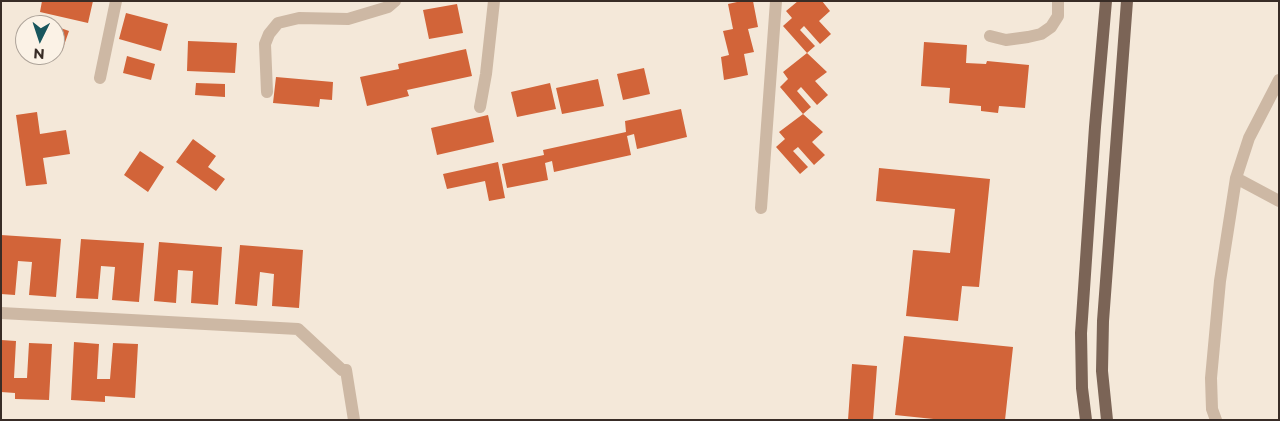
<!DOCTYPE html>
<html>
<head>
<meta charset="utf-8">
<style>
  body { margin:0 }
  #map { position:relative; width:1280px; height:421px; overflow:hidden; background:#f4e8d9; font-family:Montserrat,sans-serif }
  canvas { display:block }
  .frame { position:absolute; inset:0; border:2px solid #382c26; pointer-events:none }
  .north { position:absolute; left:15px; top:15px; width:50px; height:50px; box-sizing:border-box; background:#fbf2e6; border:1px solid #ada399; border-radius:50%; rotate:184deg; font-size:14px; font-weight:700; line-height:20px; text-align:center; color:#382c26 }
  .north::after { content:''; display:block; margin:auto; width:18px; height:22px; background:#18565d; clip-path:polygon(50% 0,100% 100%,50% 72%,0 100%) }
</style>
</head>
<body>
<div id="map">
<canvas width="1280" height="421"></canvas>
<div class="frame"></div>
<div class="north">N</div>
</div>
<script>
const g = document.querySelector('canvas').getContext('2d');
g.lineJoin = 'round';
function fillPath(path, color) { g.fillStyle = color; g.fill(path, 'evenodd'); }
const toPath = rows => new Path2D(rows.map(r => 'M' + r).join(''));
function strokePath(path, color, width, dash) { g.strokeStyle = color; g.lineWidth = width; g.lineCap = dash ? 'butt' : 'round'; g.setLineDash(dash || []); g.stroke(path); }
const building = toPath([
  [42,1,93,1,88,23,40,12],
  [736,1,753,1,758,27,748,29,754,52,744,54,748,75,724,80,721,57,729,55,723,31,733,29,728,4,737,2],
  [798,1,822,1,830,11,819,21,831,34,820,44,804,26,800,30,815,46,807,53,783,26,792,18,786,11],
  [457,4,463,33,429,39,423,10],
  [126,13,168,24,161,51,119,39],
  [55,26,69,31,62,51,55,49],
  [188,41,237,43,235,73,187,71],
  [924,42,967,45,966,63,986,64,987,61,1029,65,1025,108,999,106,998,113,981,111,981,106,949,103,950,88,921,86],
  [466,49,472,76,407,90,409,96,367,106,360,77,399,69,398,64],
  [807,53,827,72,815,81,828,95,817,105,801,87,797,91,811,107,803,114,780,87,788,79,783,72],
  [127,56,155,64,151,80,123,73],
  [644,68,650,94,623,100,617,74],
  [276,77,333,82,332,100,320,99,319,107,273,103],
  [598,79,604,106,562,114,556,88],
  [196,83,225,84,225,97,195,95],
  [550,83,556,109,517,117,511,92],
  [681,109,687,137,637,149,634,134,627,136,631,155,554,172,552,161,545,163,548,180,507,188,502,164,544,155,543,150,626,132,625,121],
  [37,112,40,134,66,130,70,154,43,158,47,184,26,186,16,115],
  [803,114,823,132,812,142,825,155,814,165,798,147,793,151,808,167,800,174,776,147,785,139,779,132],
  [488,115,494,142,437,155,431,128],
  [193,139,216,156,208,167,225,179,216,191,176,162],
  [140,151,164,167,148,192,124,175],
  [498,162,505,198,489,201,485,181,447,189,443,174],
  [879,168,990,179,979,287,962,286,958,321,906,316,913,250,950,253,955,209,876,201],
  [1,235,61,239,56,297,29,295,32,262,18,261,15,295,1,294],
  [81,239,144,243,139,302,112,300,115,267,101,266,98,299,76,298],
  [159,242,222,247,218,305,191,303,193,271,178,270,176,303,154,301],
  [240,245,303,250,299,308,272,306,274,274,260,272,257,306,235,304],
  [904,336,1013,347,1005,420,943,420,895,415],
  [1,340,16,341,14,378,27,378,29,343,52,344,49,400,15,399,15,393,1,392],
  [74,342,99,344,97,379,110,379,113,343,138,344,135,398,105,396,105,402,71,400],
  [852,364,877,366,873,420,848,420]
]);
const minor = toPath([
  [990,36,1006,40,1028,37,1041,34,1051,27,1058,16,1058,1],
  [100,78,116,1],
  [267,92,265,44,269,34,278,23,299,18,348,19,388,7,395,1],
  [480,107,486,74,494,1],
  [1236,178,1279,201],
  [761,208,776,1],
  [1,313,298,329,342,370,346,370,354,420],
  [1216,420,1212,409,1211,378,1220,281,1236,178,1249,138,1279,80]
]);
const major = toPath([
  [1086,420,1082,388,1081,333,1095,127,1106,1],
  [1107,420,1102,371,1103,321,1127,1]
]);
fillPath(building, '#d26439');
strokePath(minor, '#cdb8a4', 12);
strokePath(major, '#7b6456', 12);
</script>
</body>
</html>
